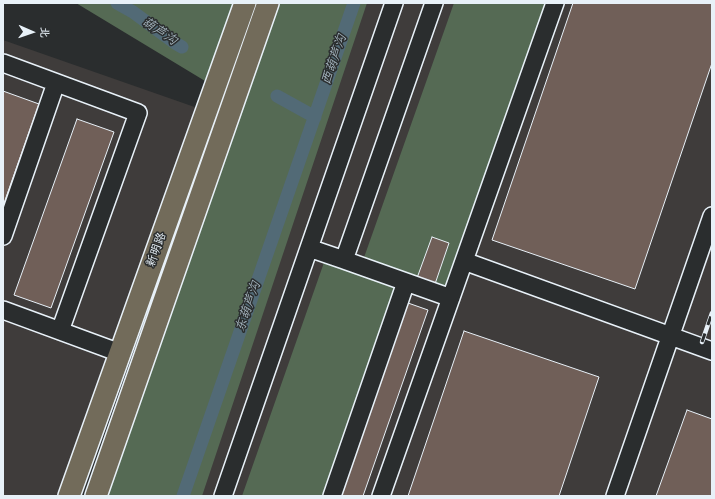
<!DOCTYPE html>
<html>
<head>
<meta charset="utf-8">
<style>
  body { margin:0 }
  #map { position:relative; width:715px; height:499px; overflow:hidden; background:#2a2d2e; font-family:"Architects Daughter","LXGW WenKai TC",sans-serif }
  canvas { display:block }
  .frame { position:absolute; inset:0; border:4px solid #e8f1f8; pointer-events:none }
  .north { position:absolute; left:12px; top:12px; width:40px; height:40px; -webkit-text-stroke:3px #2a2d2e; paint-order:stroke; rotate:92deg; font-size:11px; font-weight:700; line-height:16px; text-align:center; color:#e8f1f8 }
  .north::after { content:''; display:block; margin:auto; width:14px; height:18px; background:#e8f1f8; clip-path:polygon(50% 0,100% 100%,50% 72%,0 100%) }
</style>
</head>
<body>
<div id="map">
<canvas width="715" height="499"></canvas>
<div class="frame"></div>
<div class="north">北</div>
</div>
<script>
const g = document.querySelector('canvas').getContext('2d');
g.lineJoin = 'round';
function fillPath(path, color) { g.fillStyle = color; g.fill(path, 'evenodd'); }
const toPath = rows => new Path2D(rows.map(r => 'M' + r).join(''));
function strokePath(path, color, width, dash) { g.strokeStyle = color; g.lineWidth = width; g.lineCap = dash ? 'butt' : 'round'; g.setLineDash(dash || []); g.stroke(path); }
function write(font, color, halo, rows, align = 'center') {
  g.font = font + ' "Architects Daughter","LXGW WenKai TC",sans-serif'; g.lineWidth = 3; g.setLineDash([]); g.textBaseline = 'middle'; g.strokeStyle = halo; g.fillStyle = color; for (const [text, x, y, turn = 0] of rows) {
    g.save(); g.translate(x, y); g.rotate((+turn || 0) * Math.PI / 180); g.textAlign = isNaN(turn) ? turn : align; if (halo) g.strokeText(text, 0, 0); g.fillText(text, 0, 0); g.restore();
  }
}
const built = toPath([
  [355,3,712,3,712,496,183,496],
  [3,40,206,111,70,496,3,496]
]);
const green = toPath([
  [76,3,245,3,215,87],
  [268,3,367,3,202,496,96,496],
  [454,3,552,3,451,298,406,282,332,496,242,496,327,254,361,266]
]);
const canal = toPath([
  [117,3,133,12,175,43,182,47],
  [277,96,315,117],
  [183,496,354,3]
]);
const building = toPath([
  [573,3,712,3,712,63,635,289,492,240,573,3],
  [3,91,39,104,3,206,3,91],
  [77,119,114,132,51,308,14,295,77,119],
  [432,237,449,243,435,284,417,278,432,237],
  [408,303,428,310,363,496,340,496,408,303],
  [464,331,599,377,559,496,408,496,464,331],
  [687,410,712,419,712,496,656,496,687,410]
]);
const minor = toPath([
  [3,63,138,113,60,331],
  [3,236,56,83],
  [309,248,344,260,434,3],
  [344,260,451,298],
  [464,261,712,351],
  [3,310,120,353],
  [223,496,394,3],
  [332,496,406,282],
  [381,496,555,3],
  [615,496,712,216]
]);
const major = toPath([
  [69,496,245,3],
  [96,496,268,3]
]);
const rail = toPath([
  [702,342,712,313]
]);
const streetNames = [
  ["新明路",157,250,-70]
];
const waterNames = [
  ["葫芦沟",159,32,34],
  ["西葫芦沟",335,60,-71],
  ["东葫芦沟",249,307,-71]
];
fillPath(built, '#3f3c3b');
fillPath(green, '#556a54');
strokePath(canal, '#526a76', 13);
fillPath(building, '#705f58');
strokePath(building, '#e8f1f8', 1);
strokePath(minor, '#e8f1f8', 20);
strokePath(major, '#e8f1f8', 24);
strokePath(minor, '#2a2d2e', 17);
strokePath(major, '#726b5a', 21);
strokePath(rail, '#e8f1f8', 4.5);
strokePath(rail, '#2a2d2e', 3, [9]);
write('12px', '#e8f1f8', '#2a2d2e', streetNames);
write('italic 13px', '#a4b4be', '#2a2d2e', waterNames);
</script>
</body>
</html>
